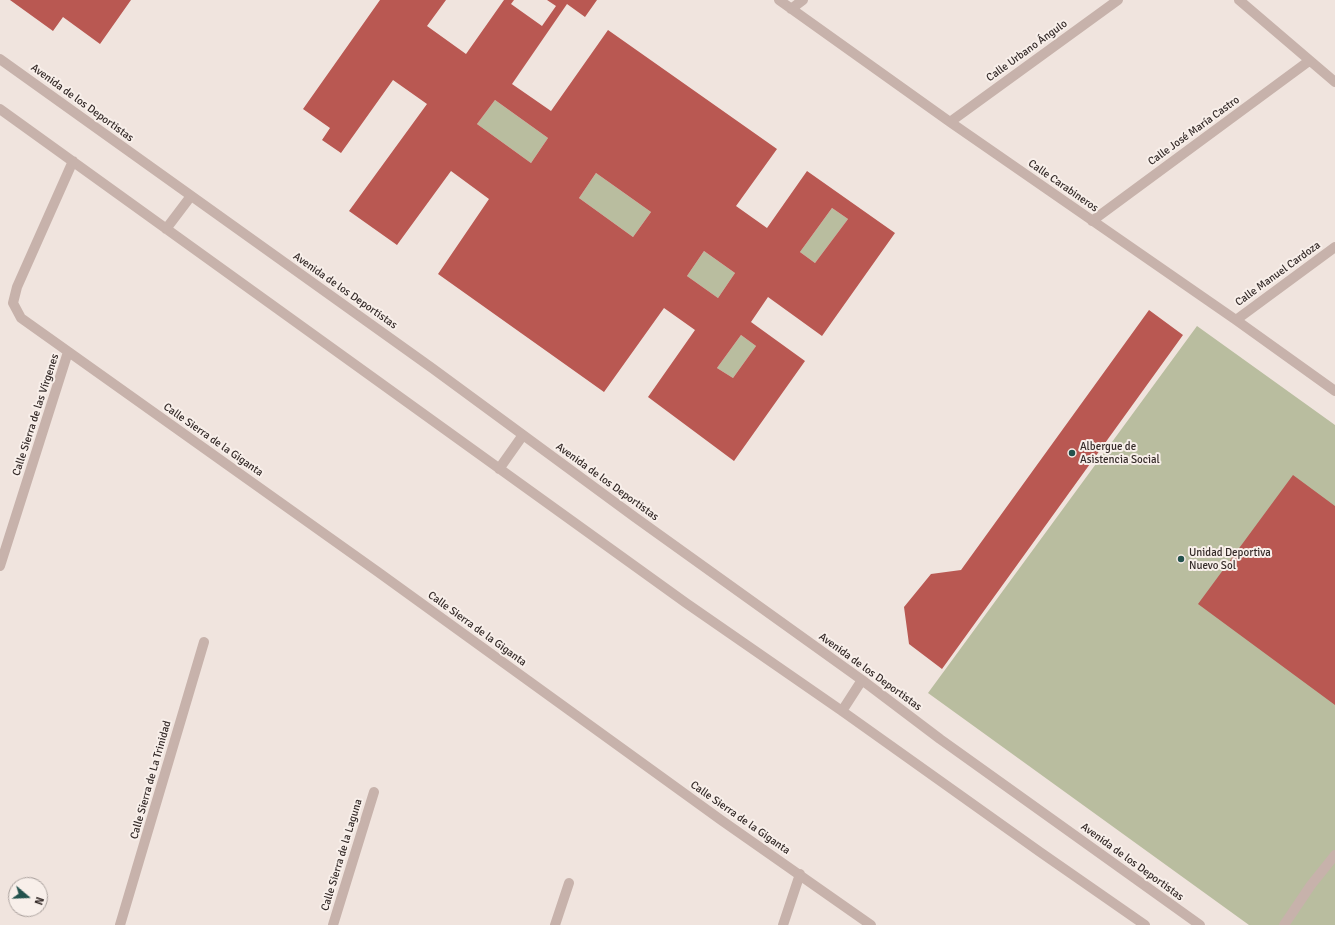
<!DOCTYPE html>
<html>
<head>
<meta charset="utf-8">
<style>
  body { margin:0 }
  #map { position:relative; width:1335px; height:925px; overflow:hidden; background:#f0e4de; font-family:Signika,sans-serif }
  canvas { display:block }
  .north { position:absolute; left:8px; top:877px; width:40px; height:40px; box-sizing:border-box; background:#f8efea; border:1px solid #aaa19d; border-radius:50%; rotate:109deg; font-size:11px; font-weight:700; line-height:16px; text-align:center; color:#352b29 }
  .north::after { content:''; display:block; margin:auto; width:14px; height:18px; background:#23524d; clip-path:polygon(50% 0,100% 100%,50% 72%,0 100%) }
</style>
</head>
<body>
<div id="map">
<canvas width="1335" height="925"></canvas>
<div class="north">N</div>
</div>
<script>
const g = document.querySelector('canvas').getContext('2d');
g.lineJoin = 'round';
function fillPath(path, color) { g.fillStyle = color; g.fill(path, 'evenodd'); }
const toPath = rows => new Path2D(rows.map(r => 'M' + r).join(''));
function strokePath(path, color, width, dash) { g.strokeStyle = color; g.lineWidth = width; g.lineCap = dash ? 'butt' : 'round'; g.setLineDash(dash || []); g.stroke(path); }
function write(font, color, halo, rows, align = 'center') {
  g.font = font + ' Signika,sans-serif'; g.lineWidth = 4; g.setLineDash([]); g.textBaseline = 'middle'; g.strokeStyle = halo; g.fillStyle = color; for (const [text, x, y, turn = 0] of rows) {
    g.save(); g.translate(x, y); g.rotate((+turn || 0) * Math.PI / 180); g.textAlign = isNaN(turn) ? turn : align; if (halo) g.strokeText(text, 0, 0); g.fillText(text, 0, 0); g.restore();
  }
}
const green = toPath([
  [495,100,548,138,531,163,477,124],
  [596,173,651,212,633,237,579,198],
  [832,208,848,219,815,263,800,252],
  [704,251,735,273,718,298,687,276],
  [1197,326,1335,425,1335,925,1249,925,928,693],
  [741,335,756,346,733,378,717,368]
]);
const building = toPath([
  [10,0,131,0,100,44,63,17,53,31],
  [380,0,446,0,427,26,466,54,504,0,514,0,511,4,542,26,556,6,547,0,597,0,585,17,567,4,512,84,551,111,608,30,777,149,736,206,767,228,807,171,895,233,822,336,768,297,751,322,805,361,734,461,648,397,695,330,664,308,604,392,438,274,489,199,451,171,397,245,349,211,427,104,393,80,341,153,322,140,330,128,303,109],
  [495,100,548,138,531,163,477,124],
  [596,173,651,212,633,237,579,198],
  [832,208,848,219,815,263,800,252],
  [704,251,735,273,718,298,687,276],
  [741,335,756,346,733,378,717,368],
  [1149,310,1183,335,942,669,909,644,904,607,931,574,961,570],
  [1293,475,1335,506,1335,705,1198,604]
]);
const minor = toPath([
  [779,0,950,122,1236,320,1335,391],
  [1239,0,1335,82],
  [791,9,803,0],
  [0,59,432,368,636,518,862,680,940,739,1200,925],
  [0,109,686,603,842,711,1040,852,1145,925],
  [950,122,1118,0],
  [73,161,17,287,13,303,21,318,378,572,721,820,871,925],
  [1092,221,1309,61],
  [166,229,191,196],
  [1236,320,1335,247],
  [499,469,523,435],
  [0,566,68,352],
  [842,711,862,680],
  [120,925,204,642],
  [333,925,374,792],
  [555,925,569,883],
  [783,925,800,874],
  [1284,925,1311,885,1335,855]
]);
const markers = [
  [1072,453,4,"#23524d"],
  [1181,559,4,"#23524d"]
];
const streetNames = [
  ["Calle Urbano Ángulo",1027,51,-36],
  ["Avenida de los Deportistas",82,103,36],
  ["Calle José María Castro",1194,131,-36],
  ["Calle Carabineros",1063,186,35],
  ["Calle Manuel Cardoza",1278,274,-36],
  ["Avenida de los Deportistas",345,291,35],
  ["Calle Sierra de las Vírgenes",36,415,-72],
  ["Calle Sierra de la Giganta",213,440,35],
  ["Avenida de los Deportistas",607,482,36],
  ["Calle Sierra de la Giganta",477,629,36],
  ["Avenida de los Deportistas",870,672,36],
  ["Calle Sierra de La Trinidad",151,780,-74],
  ["Calle Sierra de la Giganta",740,818,35],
  ["Calle Sierra de la Laguna",342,855,-73],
  ["Avenida de los Deportistas",1132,862,36]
];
const poiNames = [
  ["Albergue de",1080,447],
  ["Asistencia Social",1080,460],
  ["Unidad Deportiva",1189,553],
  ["Nuevo Sol",1189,566]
];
fillPath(green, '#b9bd9f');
fillPath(building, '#b95852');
strokePath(minor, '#c7b2ab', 10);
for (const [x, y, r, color] of markers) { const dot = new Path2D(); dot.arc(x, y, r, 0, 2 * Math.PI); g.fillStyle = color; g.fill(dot); strokePath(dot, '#f8efea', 1.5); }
write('11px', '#352b29', '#f8efea', streetNames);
write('11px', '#352b29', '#f8efea', poiNames, 'left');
</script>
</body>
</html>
